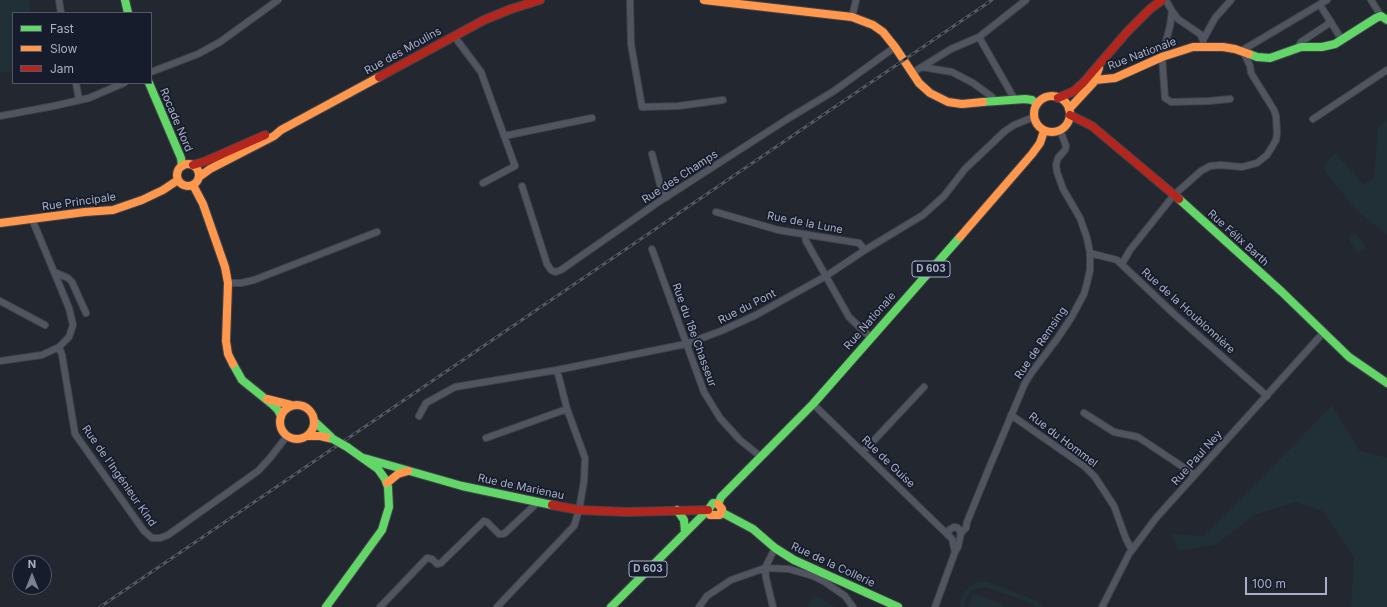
<!DOCTYPE html>
<html>
<head>
<meta charset="utf-8">
<style>
  body { margin:0 }
  #map { position:relative; width:1387px; height:607px; overflow:hidden; background:#232730; font-family:Inter,sans-serif }
  canvas { display:block }
  .legend { position:absolute; left:12px; top:12px; width:140px; height:72px; box-sizing:border-box; background:#161c2b; border:1px solid #515769; margin:0; padding:5px 7px; list-style:none; font-size:12px; color:#a9b0c5 }
  .legend li { display:flex; align-items:center; gap:8px; height:20px }
  .legend b { width:20px; border:1px solid #515769 }
  .north { position:absolute; left:12px; top:555px; width:40px; height:40px; box-sizing:border-box; background:#161c2b; border:1px solid #515769; border-radius:50%; rotate:0deg; font-size:11px; font-weight:700; line-height:16px; text-align:center; color:#a9b0c5 }
  .north::after { content:''; display:block; margin:auto; width:14px; height:18px; background:#7a8091; clip-path:polygon(50% 0,100% 100%,50% 72%,0 100%) }
  .scale { position:absolute; left:1245px; top:577px; width:82px; height:18px; box-sizing:border-box; border:2px solid #a9b0c5; border-top:0; padding-left:5px; font-size:12px; line-height:14px; white-space:nowrap; color:#a9b0c5; -webkit-text-stroke:3px #161c2b; paint-order:stroke }
</style>
</head>
<body>
<div id="map">
<canvas width="1387" height="607"></canvas>
<ul class="legend">
<li><b style="height:5px;background:#63d668"></b>Fast</li>
<li><b style="height:5px;background:#ff974d"></b>Slow</li>
<li><b style="height:5px;background:#b3261e"></b>Jam</li>
</ul>
<div class="north">N</div>
<div class="scale">100 m</div>
</div>
<script>
const g = document.querySelector('canvas').getContext('2d');
g.lineJoin = 'round';
function fillPath(path, color) { g.fillStyle = color; g.fill(path, 'evenodd'); }
const toPath = rows => new Path2D(rows.map(r => 'M' + r).join(''));
function strokePath(path, color, width, dash) { g.strokeStyle = color; g.lineWidth = width; g.lineCap = dash ? 'butt' : 'round'; g.setLineDash(dash || []); g.stroke(path); }
function write(font, color, halo, rows, align = 'center') {
  g.font = font + ' Inter,sans-serif'; g.lineWidth = 3.5; g.setLineDash([]); g.textBaseline = 'middle'; g.strokeStyle = halo; g.fillStyle = color; for (const [text, x, y, turn = 0] of rows) {
    g.save(); g.translate(x, y); g.rotate((+turn || 0) * Math.PI / 180); g.textAlign = isNaN(turn) ? turn : align; if (halo) g.strokeText(text, 0, 0); g.fillText(text, 0, 0); g.restore();
  }
}
const green = toPath([
  [0,0,29,0,31,13,13,13,13,71,0,73],
  [1387,120,1387,235,1356,210,1323,169,1335,153,1364,185,1374,178,1378,127],
  [1356,233,1366,248,1358,254,1348,238],
  [1332,405,1359,450,1387,458,1387,607,1351,607,1354,557,1322,511,1295,502,1254,515,1217,544,1179,551,1171,534,1204,536,1251,489],
  [982,582,988,582,1035,600,1043,607,1036,607,1033,604,986,587,975,589,970,593,966,598,965,607,960,607,961,598,964,592,975,583],
  [973,593,1004,605,1003,607,968,607],
  [814,594,832,605,834,607,808,607]
]);
const street = toPath([
  [59,0,61,13],
  [630,0,631,44,642,107,678,106,723,100],
  [1166,0,1172,11,1178,19,1200,34,1203,40,1203,46],
  [1371,0,1381,16],
  [1320,5,1342,40],
  [1172,11,1170,26,1162,57,1165,98,1171,102,1209,101,1230,99],
  [852,17,856,0],
  [454,36,481,72,515,166,483,183],
  [979,37,1015,100],
  [1203,40,1215,18,1231,0],
  [1298,47,1301,42,1331,22],
  [1241,51,1327,0],
  [922,67,952,72,973,83,991,96,996,101],
  [151,72,198,54,220,42,278,0],
  [912,73,951,49,979,37,1026,0],
  [76,83,79,100],
  [0,116,54,106,89,98,124,83],
  [1313,119,1387,70],
  [504,136,592,118],
  [652,154,661,188,667,197],
  [522,186,547,264,551,270,555,272,561,270,657,203,789,118,834,91,895,47],
  [716,212,778,230,859,243,865,250],
  [805,235,806,241,849,317,870,337],
  [652,249,704,392,720,418,740,440,760,456],
  [1090,253,1117,260,1174,314,1267,396],
  [1122,264,1130,250,1174,195,1201,171,1210,166,1221,165,1242,167,1257,163,1267,155,1272,147,1276,140,1277,133,1276,116,1274,110,1251,73,1250,66,1244,53],
  [54,272,68,278,72,282,86,313],
  [228,283,241,283,254,280,377,232],
  [0,301,45,325],
  [59,347,62,355,75,434,144,531,152,538,160,538,168,535,258,471,270,458,287,436],
  [0,361,42,355,59,347,69,337,73,325,69,308,32,219],
  [813,404,948,535,952,539,955,552],
  [1084,413,1114,432,1138,437,1195,475],
  [1011,415,1084,466,1095,477,1114,506,1126,539,1132,550],
  [419,416,426,403,455,387,557,370,686,344,721,331,756,315,826,276,865,250,923,215,944,196,965,169,1005,131,1014,125,1034,117],
  [486,438,567,409],
  [863,452,924,387],
  [948,535,949,530,954,527,958,528,961,533],
  [380,607,427,558,432,559,437,564,441,563,484,521,487,522,499,534,503,534,505,533,537,503],
  [497,607,574,526,579,510,584,481,585,458,567,409,557,370],
  [699,607,707,596,731,580,765,568,789,569,813,576,825,582,845,596,853,607],
  [773,607,766,578,765,568,775,548],
  [935,607,955,552,958,547,961,533,966,528,967,522,992,461,1025,383,1032,372,1057,339,1071,318,1084,294,1087,283,1090,270,1090,253,1087,238,1080,218,1063,189,1057,172,1056,165,1058,158,1065,150,1066,146,1060,130],
  [1102,607,1129,554,1156,518,1323,333]
]);
const fast = toPath([
  [125,0,128,13],
  [1249,54,1257,57,1270,58,1301,47,1322,47,1335,44,1376,18,1381,16,1387,20],
  [149,83,181,158,182,166],
  [983,102,1025,99,1032,100,1037,104],
  [1179,199,1282,292,1349,357,1387,383],
  [233,364,242,380,273,405,278,410,281,416],
  [315,422,331,437],
  [364,458,462,486,552,505],
  [718,504,721,497,813,404,960,237],
  [677,510,684,520,685,532],
  [721,512,753,529,775,548,794,560,898,607],
  [326,607,382,530,389,507,388,487,385,479,378,469,347,447],
  [611,607,708,510,713,503,718,504]
]);
const slow = toPath([
  [704,0,852,17,873,25,883,32,895,47,919,83,930,93,948,102,962,104,983,102],
  [1095,80,1115,78,1162,57,1193,47,1223,47,1235,49,1249,54],
  '1034 114a18 18 0 1 1 36 0a18 18 0 1 1-36 0Z',
  [1069,109,1094,82,1099,68],
  '177 175a11 11 0 1 1 22 0a11 11 0 1 1-22 0Z',
  [199,177,210,169,274,136,281,130,379,77],
  [193,185,203,204,225,267,228,283,226,341,228,354,233,364],
  [0,223,85,212,113,210,142,200,163,190,178,180],
  [960,237,1032,154,1040,143,1044,131],
  [267,399,291,405],
  '280 422a17 17 0 1 1 34 0a17 17 0 1 1-34 0Z',
  [307,436,320,436,333,439],
  [387,483,398,474,408,471],
  [708,510,710,515,720,515,722,509,718,504]
]);
const jam = toPath([
  [379,77,484,20,511,9,540,0],
  [1058,98,1074,91,1083,83,1127,32,1150,9,1162,0],
  [1070,115,1092,126,1179,199],
  [193,165,206,161,265,135],
  [552,505,579,510,627,512,708,510]
]);
const rail = toPath([
  [100,607,992,0]
]);
const fastBridge = toPath([
  [333,439,347,447]
]);
const shields = [
  [931,269,38],
  [648,569,38]
];
const shieldNames = [
  ["D 603",931,269],
  ["D 603",648,569]
];
const streetNames = [
  ["Rue des Moulins",403,51,-29],
  ["Rue Nationale",1142,54,-21],
  ["Rocade Nord",176,120,67],
  ["Rue des Champs",680,177,-33],
  ["Rue Principale",79,202,-8],
  ["Rue de la Lune",805,223,11],
  ["Rue Félix Barth",1238,238,42],
  ["Rue du Pont",747,307,-27],
  ["Rue de la Houblonnière",1188,311,42],
  ["Rue Nationale",870,321,-49],
  ["Rue du 18e Chasseur",694,335,70],
  ["Rue de Remsing",1041,343,-56],
  ["Rue du Hommel",1063,440,37],
  ["Rue Paul Ney",1197,458,-48],
  ["Rue de Guise",888,462,44],
  ["Rue de l'Ingénieur Kind",119,476,55],
  ["Rue de Marienau",521,487,12],
  ["Rue de la Collerie",833,565,25]
];
fillPath(green, '#203036');
strokePath(street, '#40434b', 8);
strokePath(fast, '#40434b', 10);
strokePath(slow, '#40434b', 10);
strokePath(jam, '#40434b', 10);
strokePath(street, '#515560', 6);
strokePath(fast, '#63d668', 8);
strokePath(slow, '#ff974d', 8);
strokePath(jam, '#b3261e', 8);
strokePath(rail, '#565963', 3);
strokePath(rail, '#161c2b', 1.5, [4.5]);
strokePath(fastBridge, '#40434b', 10, []);
strokePath(fastBridge, '#63d668', 8);
for (const [x, y, w] of shields) { const box = new Path2D(); box.roundRect(x - w / 2, y - 8, w, 16, 3); g.fillStyle = '#161c2b'; g.fill(box); strokePath(box, '#a9b0c5', 1); }
write('bold 10px', '#a9b0c5', null, shieldNames);
write('11px', '#a9b0c5', '#161c2b', streetNames);
</script>
</body>
</html>
